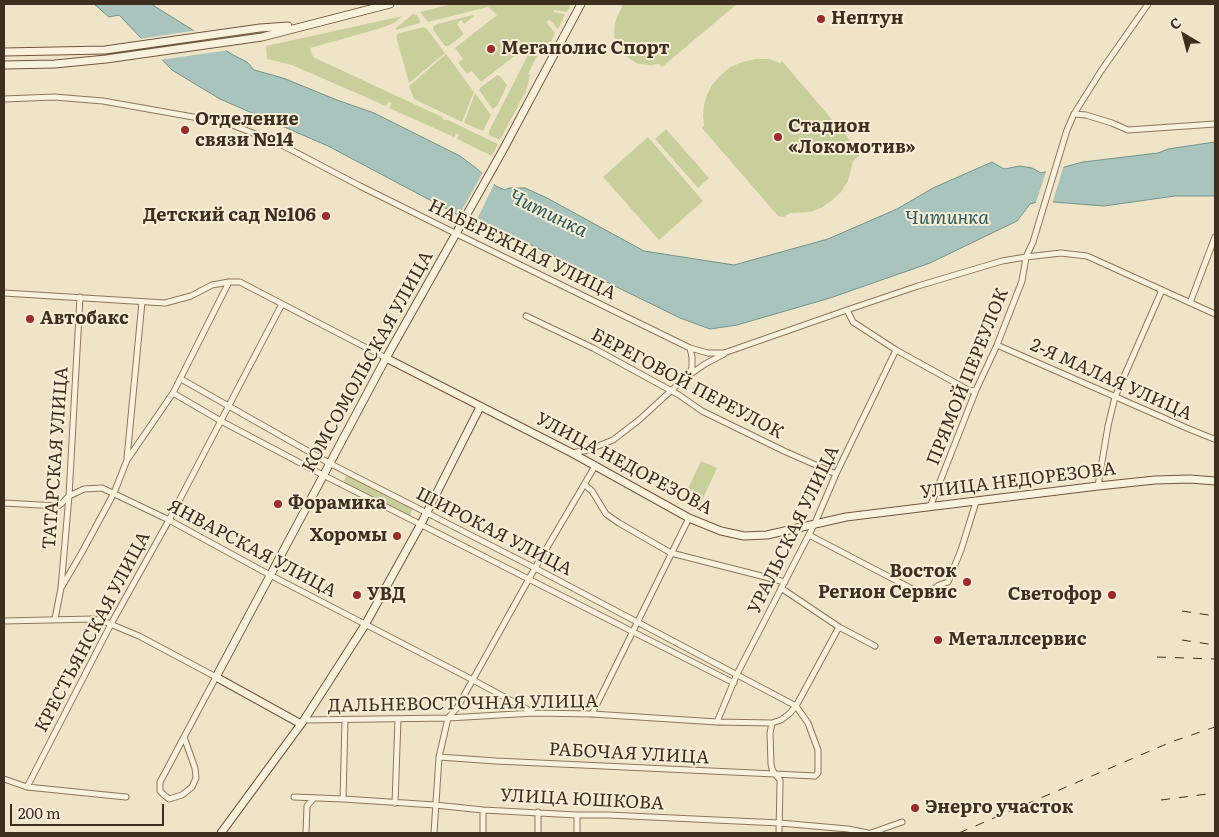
<!DOCTYPE html>
<html>
<head>
<meta charset="utf-8">
<style>
  body { margin:0 }
  #map { position:relative; width:1219px; height:837px; overflow:hidden; background:#f0e4c8; font-family:Literata,serif }
  canvas { display:block }
  .frame { position:absolute; inset:0; border:5px solid #3d2e20; pointer-events:none }
  .north { position:absolute; left:1159px; top:10px; width:50px; height:50px; -webkit-text-stroke:4px #f7eed8; paint-order:stroke; rotate:323deg; font-size:14px; font-weight:700; line-height:20px; text-align:center; color:#3d2e20 }
  .north::after { content:''; display:block; margin:auto; width:18px; height:22px; background:#3d2e20; clip-path:polygon(50% 0,100% 100%,50% 72%,0 100%) }
  .scale { position:absolute; left:10px; top:804px; width:154px; height:22px; box-sizing:border-box; border:2px solid #3d2e20; border-top:0; padding-left:6px; font-size:15px; line-height:18px; white-space:nowrap; color:#3d2e20; -webkit-text-stroke:4px #f7eed8; paint-order:stroke }
</style>
</head>
<body>
<div id="map">
<canvas width="1219" height="837"></canvas>
<div class="frame"></div>
<div class="north">С</div>
<div class="scale">200 m</div>
</div>
<script>
const g = document.querySelector('canvas').getContext('2d');
g.lineJoin = 'round';
function fillPath(path, color) { g.fillStyle = color; g.fill(path, 'evenodd'); }
const toPath = rows => new Path2D(rows.map(r => 'M' + r).join(''));
function strokePath(path, color, width, dash) { g.strokeStyle = color; g.lineWidth = width; g.lineCap = dash ? 'butt' : 'round'; g.setLineDash(dash || []); g.stroke(path); }
function write(font, color, halo, rows, align = 'center') {
  g.font = font + ' Literata,serif'; g.lineWidth = 4; g.setLineDash([]); g.textBaseline = 'middle'; g.strokeStyle = halo; g.fillStyle = color; for (const [text, x, y, turn = 0] of rows) {
    g.save(); g.translate(x, y); g.rotate((+turn || 0) * Math.PI / 180); g.textAlign = isNaN(turn) ? turn : align; if (halo) g.strokeText(text, 0, 0); g.fillText(text, 0, 0); g.restore();
  }
}
const green = toPath([
  [452,4,571,4,567,12,554,10,554,12,565,14,558,29,550,20,546,22,555,33,550,44,541,55,538,54,528,74,530,75,526,91,500,140,489,135,489,131,527,57,521,51,481,82,472,71,467,74,458,63,463,59,455,48,497,15,488,7,428,22,420,12],
  [623,4,737,4,662,67,659,64,651,65,638,64,627,57,619,47,614,36,615,22],
  [413,14,417,15,420,20,420,23,396,30,396,28],
  [473,15,474,16,464,24,461,20,457,24,464,34,449,46,445,46,433,30,433,27,437,24],
  [403,16,394,23,378,29,310,48,313,57,442,117,443,120,448,120,498,144,492,156,457,139,459,135,456,133,454,137,389,108,392,103,389,102,386,106,292,65,267,59,266,46],
  [424,27,427,29,445,53,409,83,396,36,399,33],
  [446,54,474,92,462,122,414,99,409,86],
  [755,59,769,59,780,63,782,61,859,151,859,156,853,161,848,181,841,192,831,201,821,208,810,212,790,213,784,217,778,216,702,128,704,126,703,116,704,105,707,95,712,85,720,76,730,67,743,62],
  [497,75,500,76,507,85,497,106,493,109,491,107,479,90,480,88],
  [475,93,491,115,483,131,464,123],
  [666,129,709,178,698,188,655,139],
  [648,137,703,201,659,240,603,177],
  [701,461,717,468,700,505,684,497],
  [347,474,413,508,409,517,343,483]
]);
const water = toPath([
  [94,4,151,4,233,55,247,62,254,70,283,78,337,100,374,113,460,156,476,168,496,186,505,190,509,188,525,188,547,198,644,251,734,265,828,239,897,209,933,188,992,162,1004,169,1020,166,1032,168,1041,173,1083,162,1158,153,1168,149,1215,142,1215,196,1175,196,1104,206,1041,201,1030,204,1017,221,930,263,830,298,737,325,710,329,680,318,525,242,477,225,328,146,220,99,172,70,119,15,109,17,94,4]
]);
const pier = toPath([
  [198,30,230,50,159,60,139,39],
  [1064,165,1052,204,1041,203,1035,205,1047,169],
  [483,172,495,182,474,226,458,217]
]);
const street = toPath([
  [4,99,54,97,103,101,227,123,276,142,360,186,467,239,690,348,708,353,724,353,847,310,918,286,1002,261,1026,257,1061,253,1087,256,1215,314],
  [1074,114,1086,115,1112,123,1128,130,1215,124],
  [4,293,165,303,191,296,212,285,229,282,240,282,386,358],
  [1190,303,1215,237],
  [847,310,853,322,896,350,970,391,976,390],
  [526,316,593,348,679,395,702,411,784,451,836,474],
  [997,345,1189,429,1214,439,1215,438],
  [687,376,692,368,692,357,690,348],
  [181,379,329,463,535,568,796,706,808,723,818,750,818,773,815,776,775,774,496,761,439,757],
  [173,393,221,421,323,475,734,683],
  [572,453,588,450,613,440,639,420,685,378,705,364,724,354],
  [127,458,142,302],
  [585,485,592,491,606,514,619,523,671,553,785,582],
  [1098,486,1108,426,1115,397,1162,290],
  [4,503,58,506,61,504,69,496,84,489,102,488,169,520,270,575,473,680,534,713],
  [930,507,976,390,997,345,1022,281,1026,257,1033,242,1067,130,1074,114,1101,71,1148,4],
  [809,535,922,594,931,592,939,585,948,582,961,550,976,502],
  [61,588,81,554,114,493,127,460,173,393,229,282],
  [781,588,839,627,875,646],
  [55,619,61,588,69,496,80,297],
  [4,621,93,619,103,621,139,636,216,677,184,737,166,771,160,782,160,791,164,795,169,799,182,795,192,787,196,778,195,768,184,737],
  [592,714,689,518],
  [304,720,448,718,534,713,592,714,717,722,772,723,781,720,789,714,796,706,839,627],
  [717,722,737,674,815,523,836,474,896,350],
  [772,723,770,733,771,764,772,769,775,774,780,780,780,783,779,833],
  [4,779,27,787,126,797],
  [27,787,111,624,169,520,282,304],
  [294,797,343,799,435,805,483,810,577,815,608,815,780,823,848,829,868,833],
  [343,799,345,720],
  [395,803,398,719],
  [577,815,577,833],
  [306,833,307,806,314,798],
  [434,833,439,757,448,718,457,708,535,568,595,466],
  [483,833,483,810],
  [538,833,538,812],
  [871,833,902,822]
]);
const secondary = toPath([
  [4,52,105,50,260,28,288,26],
  [4,65,55,64,106,59,262,37,390,4],
  [386,358,572,453,689,518,721,531,744,536,767,535,846,517,1098,486,1155,480,1190,479,1215,481],
  [301,724,216,677,386,358,503,150,581,4],
  [221,833,304,720,365,625,421,524,480,407]
]);
const rail = toPath([
  [1182,611,1215,616],
  [1182,640,1215,645],
  [1157,657,1215,659],
  [1161,800,1215,793],
  [959,833,1171,742,1215,727]
]);
const markers = [
  [821,19,5,"#9e2a2b"],
  [491,49,5,"#9e2a2b"],
  [185,130,5,"#9e2a2b"],
  [778,137,5,"#9e2a2b"],
  [326,216,5,"#9e2a2b"],
  [30,319,5,"#9e2a2b"],
  [278,504,5,"#9e2a2b"],
  [397,536,5,"#9e2a2b"],
  [967,582,5,"#9e2a2b"],
  [357,595,5,"#9e2a2b"],
  [1112,595,5,"#9e2a2b"],
  [938,640,5,"#9e2a2b"],
  [915,808,5,"#9e2a2b"]
];
const poiNames = [
  ["Нептун",831,19],
  ["Мегаполис Спорт",501,49],
  ["Отделение",195,120],
  ["связи №14",195,141],
  ["Стадион",788,127],
  ["«Локомотив»",788,148],
  ["Детский сад №106",316,216,"right"],
  ["Автобакс",40,319],
  ["Форамика",288,504],
  ["Хоромы",387,536,"right"],
  ["Восток",957,572,"right"],
  ["Регион Сервис",957,593,"right"],
  ["УВД",367,595],
  ["Светофор",1102,595,"right"],
  ["Металлсервис",948,640],
  ["Энерго участок",925,808]
];
const streetNames = [
  ["НАБЕРЕЖНАЯ УЛИЦА",522,250,26],
  ["КОМСОМОЛЬСКАЯ УЛИЦА",368,362,-61],
  ["ПРЯМОЙ ПЕРЕУЛОК",968,377,-68],
  ["2-Я МАЛАЯ УЛИЦА",1111,380,24],
  ["БЕРЕГОВОЙ ПЕРЕУЛОК",687,384,28],
  ["ТАТАРСКАЯ УЛИЦА",56,458,-86],
  ["УЛИЦА НЕДОРЕЗОВА",624,464,28],
  ["УЛИЦА НЕДОРЕЗОВА",1018,481,-7],
  ["УРАЛЬСКАЯ УЛИЦА",794,530,-64],
  ["ШИРОКАЯ УЛИЦА",494,532,27],
  ["ЯНВАРСКАЯ УЛИЦА",252,549,28],
  ["КРЕСТЬЯНСКАЯ УЛИЦА",93,632,-62],
  ["ДАЛЬНЕВОСТОЧНАЯ УЛИЦА",463,704,-1],
  ["РАБОЧАЯ УЛИЦА",629,754,3],
  ["УЛИЦА ЮШКОВА",582,800,3]
];
const waterNames = [
  ["Читинка",548,214,26],
  ["Читинка",947,218]
];
fillPath(green, '#c9cf9b');
fillPath(water, '#a9c4bc');
strokePath(water, '#6f938a', 1);
fillPath(pier, '#f0e4c8');
strokePath(street, '#8d765c', 7);
strokePath(secondary, '#6f573f', 9);
strokePath(street, '#faf1dc', 5);
strokePath(secondary, '#faf1dc', 7);
strokePath(rail, '#3d2e20', 1, [9, 9]);
for (const [x, y, r, color] of markers) { const dot = new Path2D(); dot.arc(x, y, r, 0, 2 * Math.PI); g.fillStyle = color; g.fill(dot); strokePath(dot, '#f7eed8', 2); }
write('bold 18px', '#3d2e20', '#f7eed8', poiNames, 'left');
write('18px', '#3d2e20', '#f7eed8', streetNames);
write('italic 19px', '#2f5d5a', '#f7eed8', waterNames);
</script>
</body>
</html>
